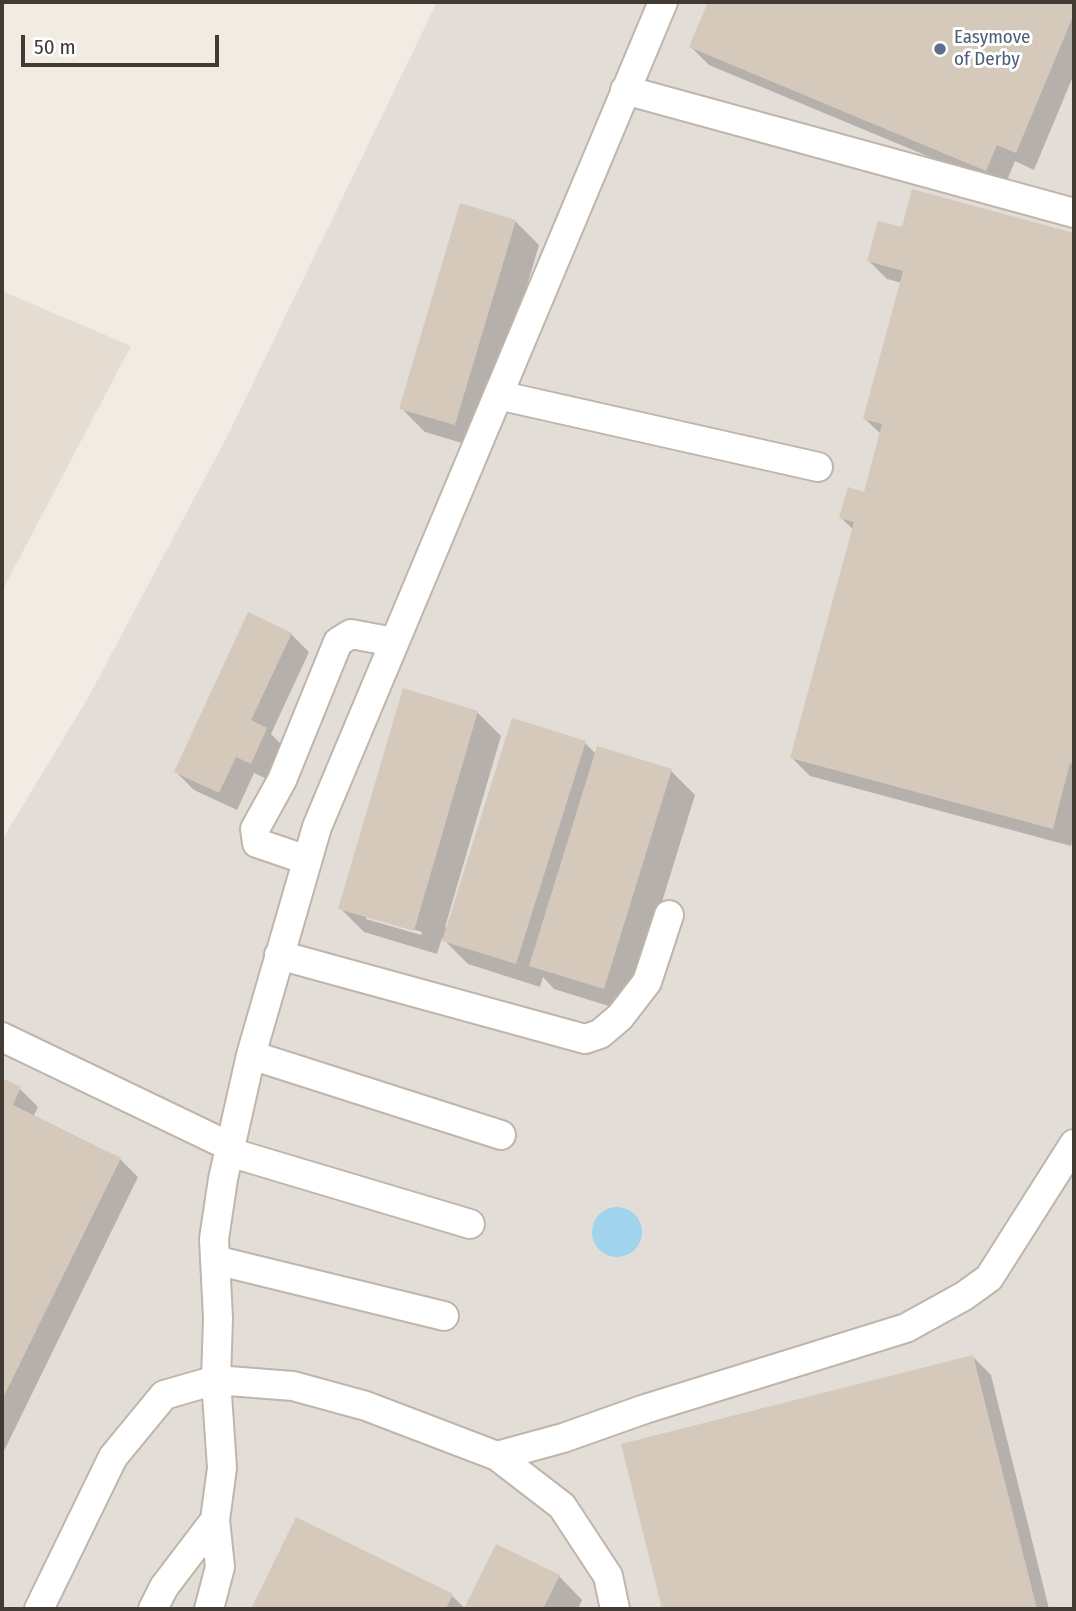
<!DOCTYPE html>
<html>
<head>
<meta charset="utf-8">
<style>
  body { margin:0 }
  #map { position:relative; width:1076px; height:1611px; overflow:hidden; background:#f1ebe3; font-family:"Fira Sans Condensed",sans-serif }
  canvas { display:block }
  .frame { position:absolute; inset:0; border:4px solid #423b34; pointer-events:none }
  .scale { position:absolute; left:21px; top:35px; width:198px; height:32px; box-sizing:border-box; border:4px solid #423b34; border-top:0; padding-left:9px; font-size:21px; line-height:24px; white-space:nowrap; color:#423b34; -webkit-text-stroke:5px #fff; paint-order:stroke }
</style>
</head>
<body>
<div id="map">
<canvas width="1076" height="1611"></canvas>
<div class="frame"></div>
<div class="scale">50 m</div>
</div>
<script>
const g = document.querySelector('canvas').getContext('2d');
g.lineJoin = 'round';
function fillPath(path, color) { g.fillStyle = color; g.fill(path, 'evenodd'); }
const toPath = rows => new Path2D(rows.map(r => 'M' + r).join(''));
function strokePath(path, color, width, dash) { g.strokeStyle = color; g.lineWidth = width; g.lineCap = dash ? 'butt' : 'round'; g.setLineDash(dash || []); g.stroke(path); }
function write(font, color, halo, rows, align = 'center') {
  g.font = font + ' "Fira Sans Condensed",sans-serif'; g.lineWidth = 6; g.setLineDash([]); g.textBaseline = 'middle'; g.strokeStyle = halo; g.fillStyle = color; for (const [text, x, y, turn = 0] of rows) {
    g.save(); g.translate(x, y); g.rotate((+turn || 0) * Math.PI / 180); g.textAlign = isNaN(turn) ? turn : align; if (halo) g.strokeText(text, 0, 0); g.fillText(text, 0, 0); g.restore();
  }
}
const residential = toPath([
  [2,291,131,346,2,591]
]);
const industrial = toPath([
  [437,2,1074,2,1074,1609,2,1609,2,840,89,696,228,435]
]);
const water = toPath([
  '592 1232a25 25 0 1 1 50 0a25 25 0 1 1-50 0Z'
]);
const shadow = toPath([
  [710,2,1074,2,1074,74,1034,170,1015,161,1004,188,709,65,691,47],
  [913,191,1074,234,1074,833,1071,846,810,776,792,758,854,530,841,518,865,494,881,434,865,419,902,283,887,279,869,261,903,229],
  [515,221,539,245,479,448,425,432,401,408],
  [291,634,309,652,271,734,284,747,269,780,254,773,237,810,194,790,176,772],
  [477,712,501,736,445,927,448,928,585,743,596,754,671,771,695,795,628,1012,554,989,543,977,540,987,468,964,442,938,437,954,364,932,340,908],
  [366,915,422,932,421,935,366,919],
  [2,1080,20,1089,38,1107,33,1117,120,1159,138,1177,2,1455],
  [973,1357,991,1375,1049,1609,664,1609,623,1445],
  [297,1520,452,1596,466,1609,497,1546,559,1576,582,1600,578,1609,253,1609]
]);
const building = toPath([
  [708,2,1074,2,1074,14,1016,153,997,145,986,171,689,47],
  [912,189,1074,233,1074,765,1070,763,1053,829,790,758,854,522,839,518,848,487,864,492,882,424,863,419,903,271,867,261,878,221,902,227],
  [460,203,516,220,455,425,399,409],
  [248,612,292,633,251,720,267,728,251,764,236,757,219,793,174,772],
  [403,688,478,711,414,931,338,909],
  [512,718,586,741,516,964,442,941],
  [597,746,672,769,604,989,529,966],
  [2,1078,21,1087,13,1105,121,1158,2,1400],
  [973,1355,1037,1609,662,1609,621,1444],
  [296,1517,453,1594,446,1609,251,1609],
  [496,1544,560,1575,543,1609,464,1609]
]);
const minor = toPath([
  [625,90,1074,213],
  [498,395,818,467],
  [307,860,257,843,255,829,282,780,338,642,351,634,394,642],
  [279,955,585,1039,600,1034,620,1017,647,982,669,915],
  [2,1037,231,1147],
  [251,1055,501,1135],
  [229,1152,470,1224],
  [215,1260,444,1316],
  [497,1456,562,1506,608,1576,615,1609],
  [39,1609,113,1457,164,1395,216,1380,293,1386,366,1406,497,1456,563,1438,645,1409,906,1328,964,1296,989,1278,1074,1144],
  [153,1609,164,1587,215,1520],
  [209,1609,220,1567,215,1520,222,1468,216,1380,218,1318,214,1239,223,1179,251,1055,317,827,663,2]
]);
const markers = [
  [940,49,7,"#5c6f8a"]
];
const serviceNames = [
  ["Easymove",954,38],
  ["of Derby",954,60]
];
fillPath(residential, '#e5ddd1');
fillPath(industrial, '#e3ddd8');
fillPath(water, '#a0d4ec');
fillPath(shadow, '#0003');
fillPath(building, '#d5c9bc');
strokePath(minor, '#bfb5a9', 32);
strokePath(minor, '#fff', 28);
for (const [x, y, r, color] of markers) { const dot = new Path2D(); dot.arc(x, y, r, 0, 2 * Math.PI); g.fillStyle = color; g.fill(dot); strokePath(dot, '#fff', 2.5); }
write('19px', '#4e5e75', '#fff', serviceNames, 'left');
</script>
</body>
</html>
